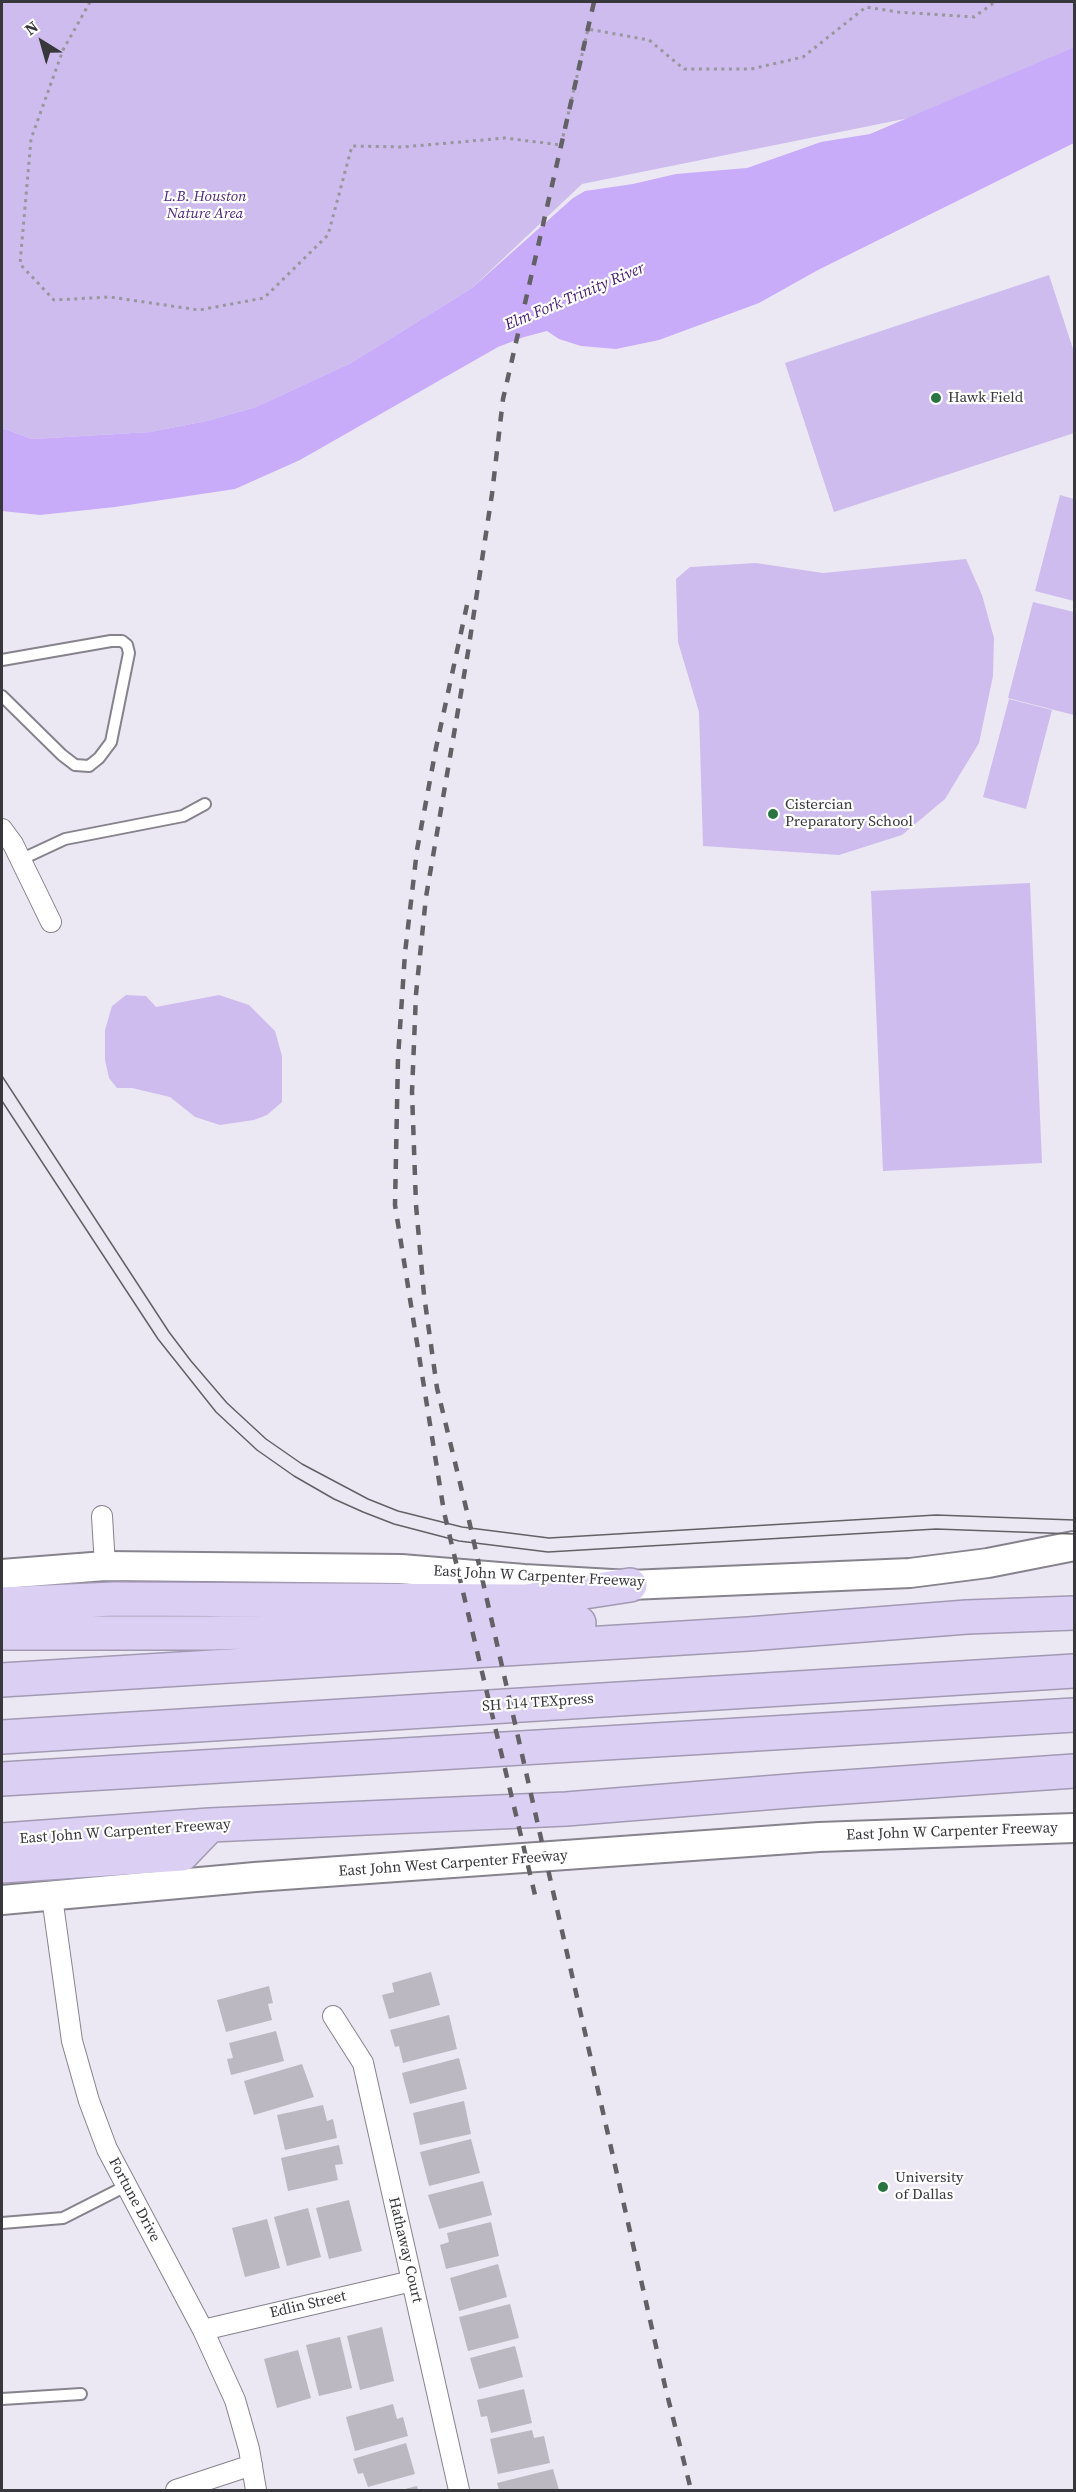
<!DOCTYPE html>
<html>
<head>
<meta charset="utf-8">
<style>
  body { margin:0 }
  #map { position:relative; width:1076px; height:2492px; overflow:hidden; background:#ece8f3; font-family:"Source Serif 4",serif }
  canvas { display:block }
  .frame { position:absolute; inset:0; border:3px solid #38373b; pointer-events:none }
  .north { position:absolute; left:12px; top:12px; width:60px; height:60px; -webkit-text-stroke:4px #fff; paint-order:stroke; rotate:323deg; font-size:16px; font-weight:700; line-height:24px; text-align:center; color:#38373b }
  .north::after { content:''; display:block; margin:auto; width:21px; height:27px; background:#38373b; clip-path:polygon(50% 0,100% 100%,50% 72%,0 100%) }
</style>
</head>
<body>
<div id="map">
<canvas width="1076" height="2492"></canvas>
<div class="frame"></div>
<div class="north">N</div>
</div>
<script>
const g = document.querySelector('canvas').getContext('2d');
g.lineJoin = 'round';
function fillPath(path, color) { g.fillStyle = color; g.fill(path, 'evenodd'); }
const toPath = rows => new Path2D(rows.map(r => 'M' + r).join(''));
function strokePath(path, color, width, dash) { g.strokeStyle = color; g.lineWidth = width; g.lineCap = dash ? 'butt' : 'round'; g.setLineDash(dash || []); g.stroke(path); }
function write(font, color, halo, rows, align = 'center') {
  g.font = font + ' "Source Serif 4",serif'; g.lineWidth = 4.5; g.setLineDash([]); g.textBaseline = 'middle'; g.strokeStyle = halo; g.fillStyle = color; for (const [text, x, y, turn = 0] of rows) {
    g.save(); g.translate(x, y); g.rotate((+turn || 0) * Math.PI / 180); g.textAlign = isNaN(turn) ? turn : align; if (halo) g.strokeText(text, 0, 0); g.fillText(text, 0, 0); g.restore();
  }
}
const green = toPath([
  [2,2,1074,2,1074,47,909,118,582,184,472,288,351,363,256,407,207,421,150,432,32,439,2,428],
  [1049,275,1074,352,1074,433,834,512,785,363],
  [1060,495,1074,499,1074,601,1035,591],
  [966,559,982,595,994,638,993,676,979,743,945,799,902,835,839,855,703,846,699,712,678,642,676,579,690,567,756,563,823,573],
  [1033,602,1074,612,1074,715,1008,698],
  [1009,699,1052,710,1026,809,983,797],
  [1030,883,1042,1163,883,1171,871,891],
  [126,995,146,996,156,1007,219,995,249,1005,275,1031,282,1056,282,1102,267,1115,254,1120,220,1125,195,1117,170,1097,132,1088,117,1088,109,1078,105,1060,105,1030,112,1006]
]);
const water = toPath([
  [1074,47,1074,143,818,270,759,303,659,340,616,349,581,346,559,339,547,331,524,337,498,347,300,460,235,489,115,507,40,515,2,511,2,428,32,439,150,432,207,421,256,407,351,363,472,288,573,198,585,191,633,184,676,174,747,168,821,142,870,134]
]);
const building = toPath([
  [431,1972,440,2005,389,2019,382,1995,394,1992,392,1983],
  [269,1986,273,2003,268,2004,272,2020,226,2032,217,2000],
  [449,2015,457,2049,403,2063,399,2046,395,2047,390,2030],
  [276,2031,284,2061,231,2075,227,2059,233,2058,229,2043],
  [459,2058,467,2089,410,2104,402,2073],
  [302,2064,314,2097,254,2115,244,2081],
  [464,2101,471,2134,420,2145,413,2113],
  [323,2105,327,2121,333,2119,337,2138,285,2150,277,2115],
  [471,2139,480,2173,429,2186,420,2152],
  [339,2145,343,2164,335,2165,338,2180,288,2191,281,2158],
  [483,2181,492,2215,439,2229,428,2195],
  [349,2200,362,2251,329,2259,316,2208],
  [308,2208,321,2257,287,2266,274,2217],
  [267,2219,280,2268,245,2277,232,2228],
  [491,2222,499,2256,446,2269,440,2245,449,2242,447,2233],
  [498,2264,507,2297,459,2311,450,2278],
  [510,2304,519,2338,468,2351,459,2317],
  [382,2327,394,2381,360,2390,347,2336],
  [340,2337,352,2388,319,2396,306,2345],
  [515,2346,523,2377,479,2389,470,2358],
  [298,2350,311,2398,277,2408,264,2359],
  [524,2389,532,2423,491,2433,487,2416,481,2417,477,2400],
  [393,2404,397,2419,403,2417,408,2436,355,2451,346,2417],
  [532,2430,534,2438,544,2436,550,2463,498,2474,490,2439],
  [406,2443,415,2474,368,2487,363,2473,358,2474,353,2459],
  [553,2469,559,2490,499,2490,497,2483],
  [417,2486,418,2490,401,2490]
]);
const path = toPath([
  [90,2,63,50,31,139,20,264,54,300,110,297,199,310,264,298,328,235,352,146,403,147,505,138,561,145,588,29,649,40,684,69,751,69,803,57,866,7,898,12,974,17,995,2]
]);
const service = toPath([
  [2,660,111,641,122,641,127,645,129,653,111,742,99,758,89,766,75,765,62,755,2,696],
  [20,860,65,839,183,816,205,804],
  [2,2223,63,2218,126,2186],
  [2,2399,81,2394]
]);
const minor = toPath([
  [2,829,13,844,51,922],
  [102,1516,105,1566],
  [52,1897,72,2041,89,2101,107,2149,203,2330,235,2400,249,2449,256,2490],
  [333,2016,363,2063,459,2490],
  [203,2330,412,2281],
  [176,2490,252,2465]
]);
const secondary = toPath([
  [2,1574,105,1566,401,1569,524,1579,630,1585,910,1573,988,1563,1074,1546],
  [2,1900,255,1877,819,1837,1074,1828]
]);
const motorway = toPath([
  [2,1604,114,1599,526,1601,630,1585],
  [2,1633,211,1633,579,1623],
  [2,1680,748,1634,967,1617,1074,1613],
  [2,1737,1074,1671],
  [2,1779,1074,1715],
  [2,1840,210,1825,566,1809,802,1790,1074,1771],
  [2,1866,182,1854,210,1825]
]);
const tram = toPath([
  [2,1076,169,1332,191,1361,227,1403,266,1439,302,1464,368,1499,398,1511,462,1527,549,1538,936,1515,1074,1520],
  [2,1101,158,1339,216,1412,257,1450,294,1476,334,1499,363,1512,394,1524,459,1541,548,1552,936,1529,1074,1534]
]);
const rail = toPath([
  [594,2,503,399,492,494,468,652,426,897,416,994,412,1092,416,1205,424,1295,437,1388,468,1516,665,2386,691,2490],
  [467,605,436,748,417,850,405,953,398,1058,395,1205,444,1512,535,1895]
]);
const markers = [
  [936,398,6,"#2a7442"],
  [773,814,6,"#2a7442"],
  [883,2187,6,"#2a7442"]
];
const parkNames = [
  ["L.B. Houston",205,197],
  ["Nature Area",205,214]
];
const poiNames = [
  ["Hawk Field",948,398],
  ["Cistercian",785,805],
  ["Preparatory School",785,822],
  ["University",895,2178],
  ["of Dallas",895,2195]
];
const streetNames = [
  ["East John W Carpenter Freeway",539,1577,3],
  ["SH 114 TEXpress",538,1703,-4],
  ["East John W Carpenter Freeway",125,1832,-4],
  ["East John W Carpenter Freeway",952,1832,-2],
  ["East John West Carpenter Freeway",453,1864,-4],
  ["Fortune Drive",134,2200,62],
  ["Hathaway Court",405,2250,77],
  ["Edlin Street",308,2305,-13]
];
const waterNames = [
  ["Elm Fork Trinity River",575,297,-23]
];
fillPath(green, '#cdbced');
fillPath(water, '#c8abf9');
fillPath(building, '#bbb8c2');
strokePath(service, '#86838d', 14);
strokePath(minor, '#86838d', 22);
strokePath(secondary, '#86838d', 32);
strokePath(motorway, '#a29ab3', 36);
strokePath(path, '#99969e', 3, [3, 4.5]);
strokePath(service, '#fff', 10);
strokePath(minor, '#fff', 20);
strokePath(secondary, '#fff', 28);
strokePath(motorway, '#dbcff3', 33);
strokePath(tram, '#636166', 1.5);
strokePath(rail, '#636166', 4.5, [10, 10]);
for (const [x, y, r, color] of markers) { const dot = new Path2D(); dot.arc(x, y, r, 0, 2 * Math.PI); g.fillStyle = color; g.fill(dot); strokePath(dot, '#fff', 2); }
write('italic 15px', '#50277f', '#fff', parkNames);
write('15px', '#38373b', '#fff', poiNames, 'left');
write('15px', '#38373b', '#fff', streetNames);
write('italic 16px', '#461b73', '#fff', waterNames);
</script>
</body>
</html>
